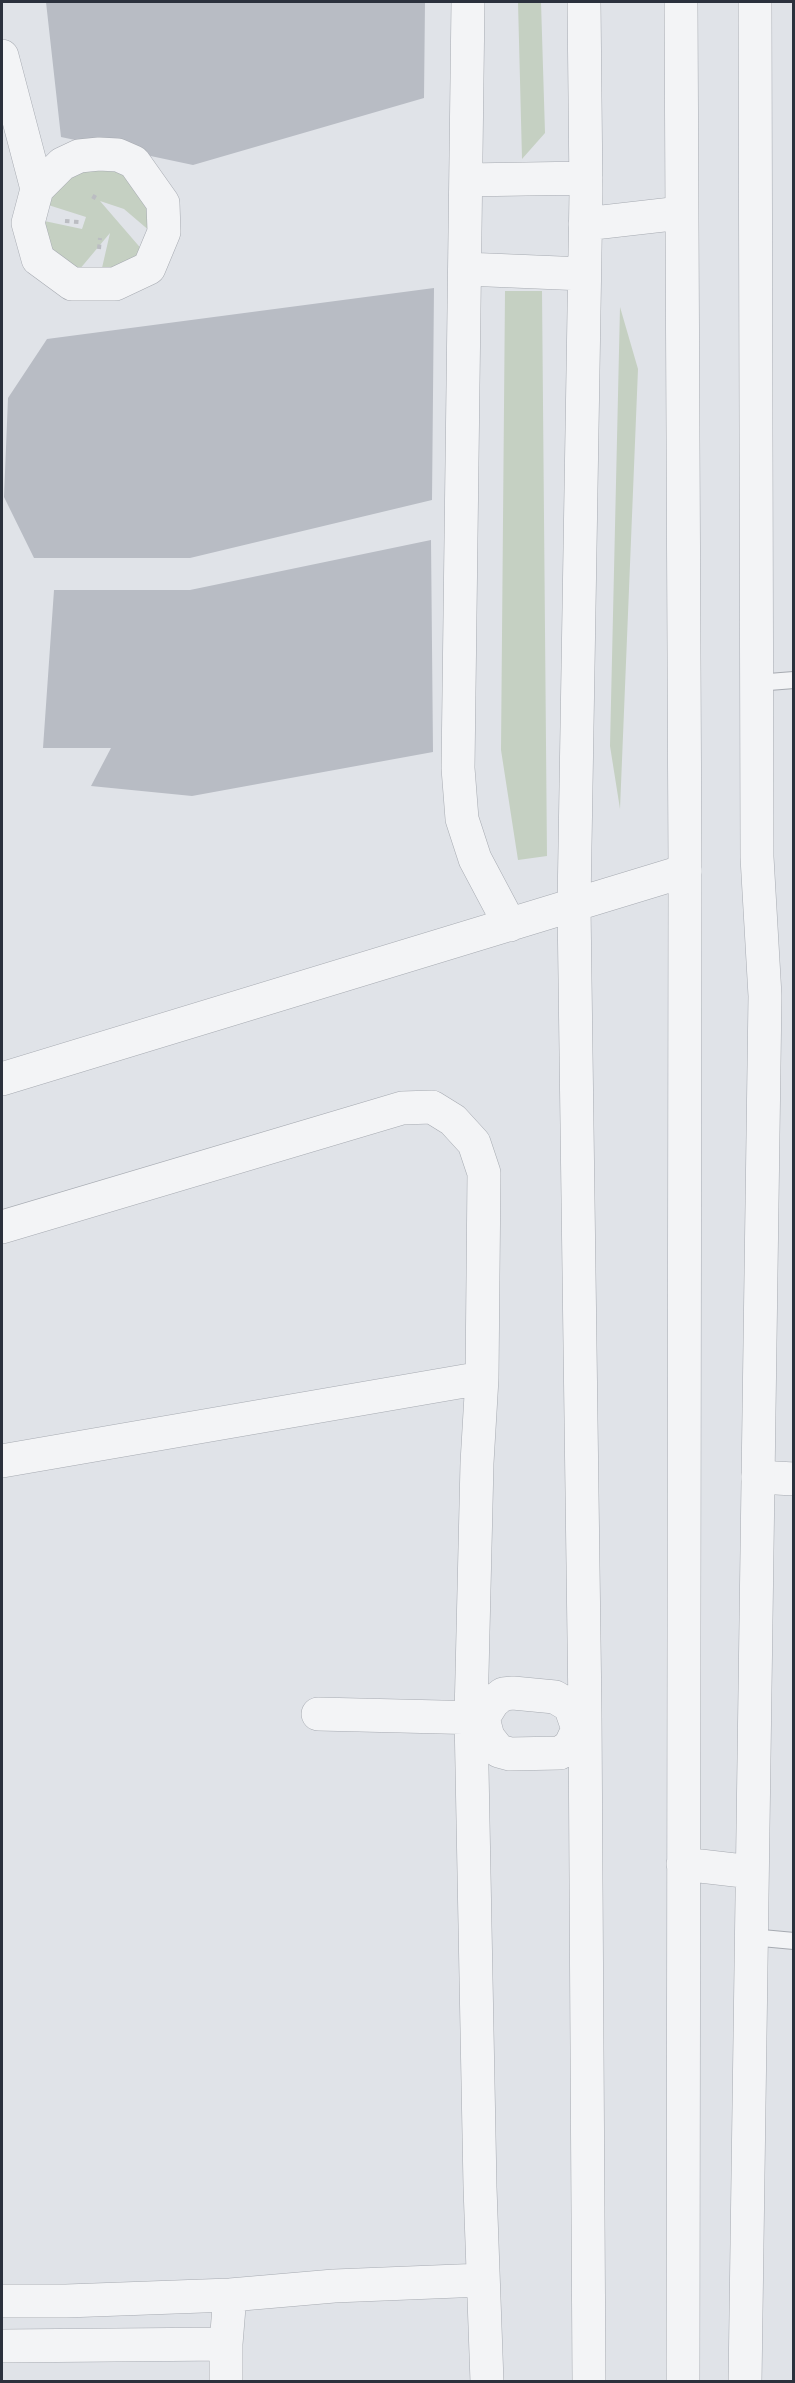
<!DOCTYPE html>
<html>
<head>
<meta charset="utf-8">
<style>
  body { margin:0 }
  #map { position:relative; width:795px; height:2383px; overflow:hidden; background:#e0e3e8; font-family:"Roboto Condensed",sans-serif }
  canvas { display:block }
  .frame { position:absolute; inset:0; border:3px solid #2b313d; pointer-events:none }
</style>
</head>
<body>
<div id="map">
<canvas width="795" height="2383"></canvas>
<div class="frame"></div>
</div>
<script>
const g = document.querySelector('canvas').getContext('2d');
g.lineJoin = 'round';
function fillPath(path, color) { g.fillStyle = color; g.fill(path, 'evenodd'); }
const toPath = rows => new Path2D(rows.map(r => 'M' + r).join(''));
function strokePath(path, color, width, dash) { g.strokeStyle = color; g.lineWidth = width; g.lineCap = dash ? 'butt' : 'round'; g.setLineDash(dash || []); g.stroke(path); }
const green = toPath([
  [518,2,541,2,545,133,522,159],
  [125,162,157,205,158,238,124,209,100,201,144,252,99,281,110,233,74,276,42,257,35,219,82,229,86,217,42,203,56,174],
  [505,291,542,291,547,856,518,860,501,750],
  [620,307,638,369,620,809,610,746]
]);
const building = toPath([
  [46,2,425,2,424,98,193,165,61,137],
  [434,288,432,500,190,558,34,558,4,497,8,398,47,339],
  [431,540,433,752,192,796,91,786,111,748,43,748,54,590,190,590]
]);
const path = toPath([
  [93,199,97,192],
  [65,221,79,222],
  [99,249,100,238]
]);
const service = toPath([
  [756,683,794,680],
  [751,1937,794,1941]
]);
const minor = toPath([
  [468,2,458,768,462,819,475,859,510,925],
  [584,2,586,192,574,905,585,1712,589,2382],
  [2,56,37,189,28,223,38,259,72,284,115,284,149,268,164,232,163,203,134,162,118,155,99,154,79,156,62,164,37,189],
  [466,180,586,178],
  [585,224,681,213],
  [465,269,584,274],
  [2,1079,685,871],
  [2,1227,402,1108,432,1107,453,1120,474,1143,484,1173,482,1378,477,1463,471,1716,480,2187,487,2382],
  [2,1461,482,1378],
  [758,1477,794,1479],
  [513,1693,555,1697,570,1706,578,1729,570,1746,560,1753,510,1754,499,1751,488,1737,483,1718,493,1702,503,1694,513,1693],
  [318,1714,483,1718],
  [2,2301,66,2301,230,2295,334,2286,483,2280],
  [2,2346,226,2344],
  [226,2382,226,2344,230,2295]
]);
const tertiary = toPath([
  [681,2,685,871,683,2382],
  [683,1864,752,1872],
  [745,2382,765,996,757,857,755,2]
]);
fillPath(green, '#c5d0c2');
fillPath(building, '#b8bcc4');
strokePath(service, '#a6aab1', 18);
strokePath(minor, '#a6aab1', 34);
strokePath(tertiary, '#a6aab1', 34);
strokePath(path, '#bbbdc2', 4, [4.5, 4.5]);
strokePath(service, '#f3f4f6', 16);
strokePath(minor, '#f3f4f6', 33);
strokePath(tertiary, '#f3f4f6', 33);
</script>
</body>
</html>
